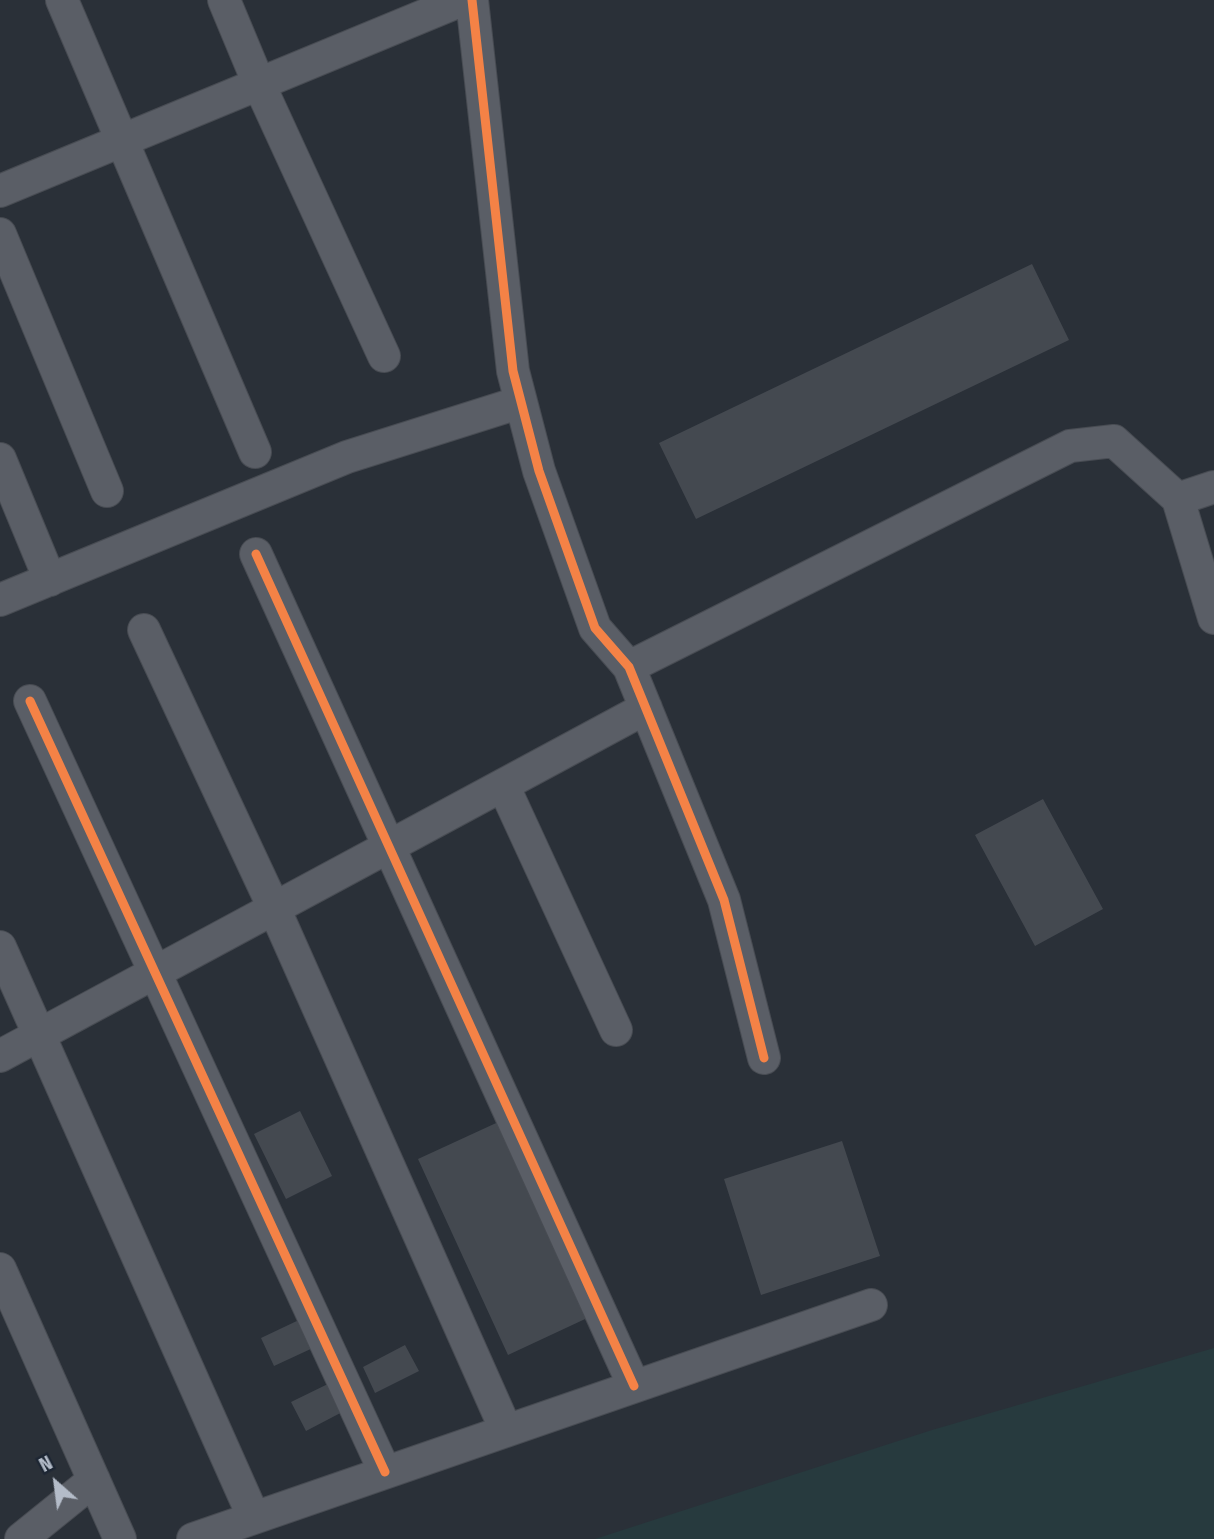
<!DOCTYPE html>
<html>
<head>
<meta charset="utf-8">
<style>
  body { margin:0 }
  #map { position:relative; width:1214px; height:1539px; overflow:hidden; background:#2a3038; font-family:"Fira Sans Condensed",sans-serif }
  canvas { display:block }
  .north { position:absolute; left:21px; top:1448px; width:70px; height:70px; -webkit-text-stroke:5px #1d2633; paint-order:stroke; rotate:332deg; font-size:19px; font-weight:700; line-height:28px; text-align:center; color:#b4bcc9 }
  .north::after { content:''; display:block; margin:auto; width:24px; height:32px; background:#b4bcc9; clip-path:polygon(50% 0,100% 100%,50% 72%,0 100%) }
</style>
</head>
<body>
<div id="map">
<canvas width="1214" height="1539"></canvas>
<div class="north">N</div>
</div>
<script>
const g = document.querySelector('canvas').getContext('2d');
g.lineJoin = 'round';
function fillPath(path, color) { g.fillStyle = color; g.fill(path, 'evenodd'); }
const toPath = rows => new Path2D(rows.map(r => 'M' + r).join(''));
function strokePath(path, color, width, dash) { g.strokeStyle = color; g.lineWidth = width; g.lineCap = dash ? 'butt' : 'round'; g.setLineDash(dash || []); g.stroke(path); }
const green = toPath([
  [1214,1348,1214,1539,595,1539,932,1430]
]);
const building = toPath([
  [1032,264,1069,340,696,519,659,443],
  [1043,799,1103,909,1035,946,975,835],
  [300,1111,332,1176,286,1199,254,1134],
  [507,1118,598,1313,508,1355,418,1159],
  [842,1141,880,1256,761,1295,724,1179],
  [301,1319,315,1347,274,1366,261,1338],
  [405,1345,419,1371,375,1393,363,1367],
  [334,1381,348,1409,306,1431,291,1402]
]);
const minor = toPath([
  [62,0,255,452],
  [224,0,259,84,384,356],
  [472,0,513,371,539,471,595,628,629,667,724,900,764,1058],
  [0,191,462,0],
  [0,234,107,491],
  [0,459,50,580],
  [1178,499,1214,487],
  [256,554,634,1386],
  [0,600,347,457,521,402],
  [144,630,274,908,506,1430],
  [629,667,1070,446,1114,441,1178,499,1214,618],
  [30,701,385,1472],
  [503,785,616,1030],
  [0,947,254,1518],
  [0,1056,646,708],
  [0,1269,120,1539],
  [21,1539,94,1480],
  [193,1539,871,1305]
]);
const cycleway = toPath([
  [472,0,513,371,539,471,595,628,629,667,724,900,764,1058],
  [256,554,634,1386],
  [30,701,385,1472]
]);
fillPath(green, '#273a3e');
fillPath(building, '#444950');
strokePath(minor, '#484c53', 34);
strokePath(minor, '#5a5e66', 32);
strokePath(cycleway, '#f48246', 9);
</script>
</body>
</html>
